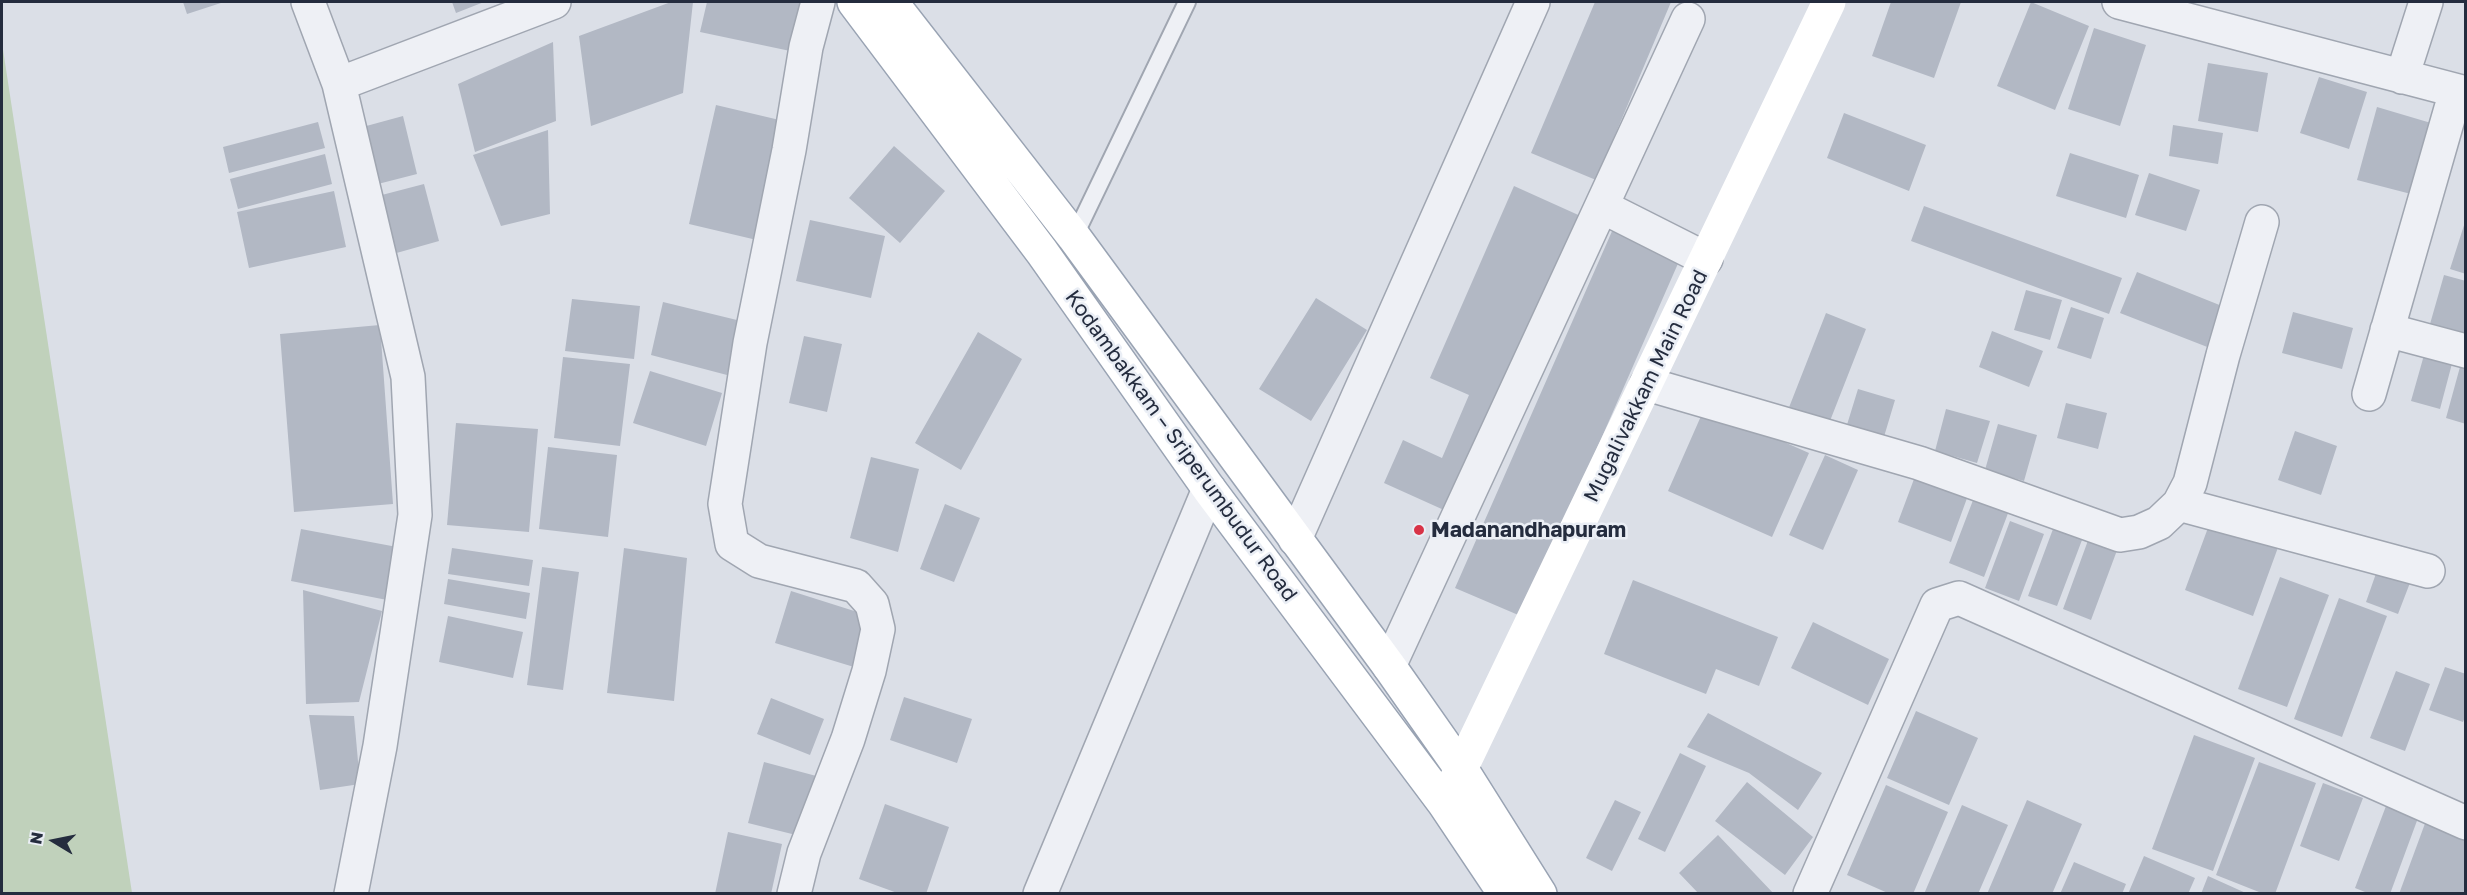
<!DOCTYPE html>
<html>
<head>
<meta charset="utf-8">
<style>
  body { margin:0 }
  #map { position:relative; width:2467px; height:895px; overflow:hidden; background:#dbdfe7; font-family:"Golos Text",sans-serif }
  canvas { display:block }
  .frame { position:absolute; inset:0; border:3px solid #242c3e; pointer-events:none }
  .north { position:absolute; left:24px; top:811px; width:60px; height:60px; -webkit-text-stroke:4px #eaeef5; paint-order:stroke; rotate:280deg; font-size:16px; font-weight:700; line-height:24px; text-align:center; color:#242c3e }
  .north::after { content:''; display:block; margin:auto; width:21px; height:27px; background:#242c3e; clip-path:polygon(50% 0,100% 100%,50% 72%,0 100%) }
</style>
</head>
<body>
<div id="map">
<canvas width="2467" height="895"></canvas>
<div class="frame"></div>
<div class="north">N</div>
</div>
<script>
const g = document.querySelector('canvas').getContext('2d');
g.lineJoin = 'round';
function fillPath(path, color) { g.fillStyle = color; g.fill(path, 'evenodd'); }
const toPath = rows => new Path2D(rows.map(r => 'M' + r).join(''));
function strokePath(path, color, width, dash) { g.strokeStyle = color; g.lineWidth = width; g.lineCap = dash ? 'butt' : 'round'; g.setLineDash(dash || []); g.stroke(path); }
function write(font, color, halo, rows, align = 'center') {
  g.font = font + ' "Golos Text",sans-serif'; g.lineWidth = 5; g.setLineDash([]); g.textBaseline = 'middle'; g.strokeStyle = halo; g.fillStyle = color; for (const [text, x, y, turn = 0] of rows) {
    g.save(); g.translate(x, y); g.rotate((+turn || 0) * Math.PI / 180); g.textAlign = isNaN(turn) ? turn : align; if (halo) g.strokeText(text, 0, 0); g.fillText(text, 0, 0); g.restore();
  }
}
const green = toPath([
  [2,43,132,893,2,893]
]);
const building = toPath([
  [183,2,224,2,187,14],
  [452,2,484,2,456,13],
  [671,2,693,2,683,93,591,126,579,36],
  [707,2,806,2,795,52,700,32],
  [1595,2,1671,2,1596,180,1531,153],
  [1891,2,1961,2,1934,78,1872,56],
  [2031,2,2089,26,2055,110,1997,86],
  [2094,28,2146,45,2120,126,2068,109],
  [553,42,556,121,475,152,458,84],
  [2208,63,2268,73,2258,132,2198,121],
  [2319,77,2367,92,2349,149,2300,133],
  [716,105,788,122,761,241,689,224],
  [2377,107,2431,123,2411,194,2357,180],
  [1844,113,1926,145,1909,191,1827,158],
  [403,116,417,174,374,185,359,128],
  [318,122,325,148,229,173,223,147],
  [2173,125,2223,133,2218,164,2169,156],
  [548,130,550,214,501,226,473,155],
  [894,146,945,191,900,243,849,198],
  [2070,153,2139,175,2126,218,2056,196],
  [325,154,332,184,238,209,230,179],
  [2149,173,2200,190,2186,231,2135,215],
  [424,184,439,241,393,254,378,196],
  [1514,186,1585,218,1455,515,1384,483,1403,440,1442,458,1469,395,1430,378],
  [334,191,346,247,249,268,237,212],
  [1924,206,2122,278,2109,314,1911,241],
  [2466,219,2466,274,2450,269],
  [810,220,885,236,871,298,796,281],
  [1613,229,1680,259,1523,617,1455,588],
  [2137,272,2232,310,2215,350,2120,313],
  [2444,275,2466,281,2466,334,2430,324],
  [2026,290,2062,300,2050,340,2014,330],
  [1316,298,1367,330,1311,421,1259,389],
  [572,299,640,306,634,359,565,351],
  [663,302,741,321,727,375,651,355],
  [2071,307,2104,318,2091,359,2057,348],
  [2293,312,2353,328,2342,369,2282,353],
  [1826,313,1866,329,1828,426,1788,410],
  [380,325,393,504,294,512,280,334],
  [1992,331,2043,351,2029,387,1979,367],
  [978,332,1022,359,961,470,915,443],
  [804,336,842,344,827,412,789,403],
  [2426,348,2454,356,2440,409,2411,401],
  [2463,356,2466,357,2466,424,2446,418],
  [563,357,630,364,620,446,554,438],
  [650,371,722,393,706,446,633,423],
  [1858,389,1895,400,1883,440,1846,428],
  [2066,403,2107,413,2098,449,2057,438],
  [1705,407,1809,453,1772,537,1668,491],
  [1946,409,1990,421,1977,463,1935,451],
  [456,423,538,429,529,532,447,525],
  [1998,424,2037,435,2024,481,1985,470],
  [2295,431,2337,446,2321,495,2278,480],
  [548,447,617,455,608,537,539,529],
  [1825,455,1858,470,1823,550,1789,535],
  [871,457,919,469,898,552,850,538],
  [1917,471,1970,490,1951,542,1898,522],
  [1975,495,2010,508,1984,577,1949,563],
  [945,504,980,518,954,582,920,569],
  [2212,517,2280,542,2253,616,2185,590],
  [2010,521,2044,534,2019,601,1985,588],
  [301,529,397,547,387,600,291,581],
  [2053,529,2082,540,2057,606,2028,596],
  [2090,535,2119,545,2091,620,2063,609],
  [452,548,533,560,529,586,448,574],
  [624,548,687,558,674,701,607,693],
  [2380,562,2413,575,2398,614,2366,602],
  [542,567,579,572,563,690,527,685],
  [2280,577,2329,595,2287,707,2238,689],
  [448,579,530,593,526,619,444,604],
  [1633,580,1778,637,1759,686,1716,669,1706,694,1604,654],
  [303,590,382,611,359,702,306,704],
  [791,591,870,616,854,667,775,643],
  [2339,598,2387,616,2342,737,2294,719],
  [448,616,523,632,513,678,439,662],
  [1813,622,1889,659,1868,705,1791,668],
  [2445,667,2466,674,2466,715,2463,722,2429,710],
  [2396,671,2430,684,2405,751,2370,738],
  [904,697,972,719,957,763,890,740],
  [771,698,824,719,810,755,757,734],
  [1916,711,1978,738,1949,805,1887,778],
  [1708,713,1822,773,1798,810,1749,773,1687,747],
  [309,715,354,716,360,784,320,790],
  [2194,735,2255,758,2213,871,2152,849],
  [1680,753,1706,766,1665,852,1638,839],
  [764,762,820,777,804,837,748,823],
  [2259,762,2316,783,2275,894,2264,894,2216,875],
  [1747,782,1813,837,1785,875,1715,821],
  [2323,783,2363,798,2339,861,2300,846],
  [1886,785,1948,812,1913,894,1890,894,1847,875],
  [1615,800,1641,812,1612,871,1586,858],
  [2027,800,2082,824,2052,894,1987,894],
  [885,804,949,827,926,894,900,894,859,879],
  [1962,805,2008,825,1978,894,1924,894],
  [2386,806,2418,818,2390,894,2370,894,2355,888],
  [2427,818,2466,832,2465,894,2399,894],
  [728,832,782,844,771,894,715,894],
  [1718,835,1774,894,1699,894,1679,873],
  [2144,856,2195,878,2188,894,2128,894],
  [2074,862,2126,884,2122,894,2060,894],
  [2208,876,2248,894,2201,894]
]);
const lane = toPath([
  [1074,237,1187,2]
]);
const street = toPath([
  [308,2,339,84],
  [2119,2,2466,93],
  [2402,77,2426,2],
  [1603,207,1706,259],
  [2387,330,2466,351],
  [1647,384,1919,463,2120,535,2139,532,2159,523,2179,504,2190,483,2223,355,2262,222],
  [2369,394,2456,91],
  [2179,504,2428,571],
  [1295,539,1533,2],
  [1389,666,1688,19],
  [351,894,380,746,415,515,408,377,339,84,554,2],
  [794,894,804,853,848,739,869,671,878,629,872,604,856,586,759,561,732,544,725,504,750,343,789,150,806,47,818,2],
  [1040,894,1209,489],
  [1810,894,1937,605,1959,598,2466,823]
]);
const secondary = toPath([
  [1450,792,1829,2]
]);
const primary = toPath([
  [854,2,1042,252,1209,489,1444,803,1505,894],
  [891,2,1074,237,1389,666,1462,770,1540,894]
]);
const markers = [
  [1419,530,6,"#d83347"]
];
const streetNames = [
  ["Mugalivakkam Main Road",1646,386,-64],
  ["Kodambakkam – Sriperumbudur Road",1181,446,54]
];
const poiNames = [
  ["Madanandhapuram",1431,530]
];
fillPath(green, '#c0d1bb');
fillPath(building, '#b2b8c4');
strokePath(lane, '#a0a6b1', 20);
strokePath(street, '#a0a6b1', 36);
strokePath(primary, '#99a3b3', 36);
strokePath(lane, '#eef0f5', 16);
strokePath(street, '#eef0f5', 33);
strokePath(secondary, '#fff', 33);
strokePath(primary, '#fff', 33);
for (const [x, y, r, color] of markers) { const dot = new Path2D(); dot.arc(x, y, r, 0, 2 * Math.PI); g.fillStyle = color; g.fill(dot); strokePath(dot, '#eaeef5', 2); }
write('21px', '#242c3e', '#eaeef5', streetNames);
write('bold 21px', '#242c3e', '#eaeef5', poiNames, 'left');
</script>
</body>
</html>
